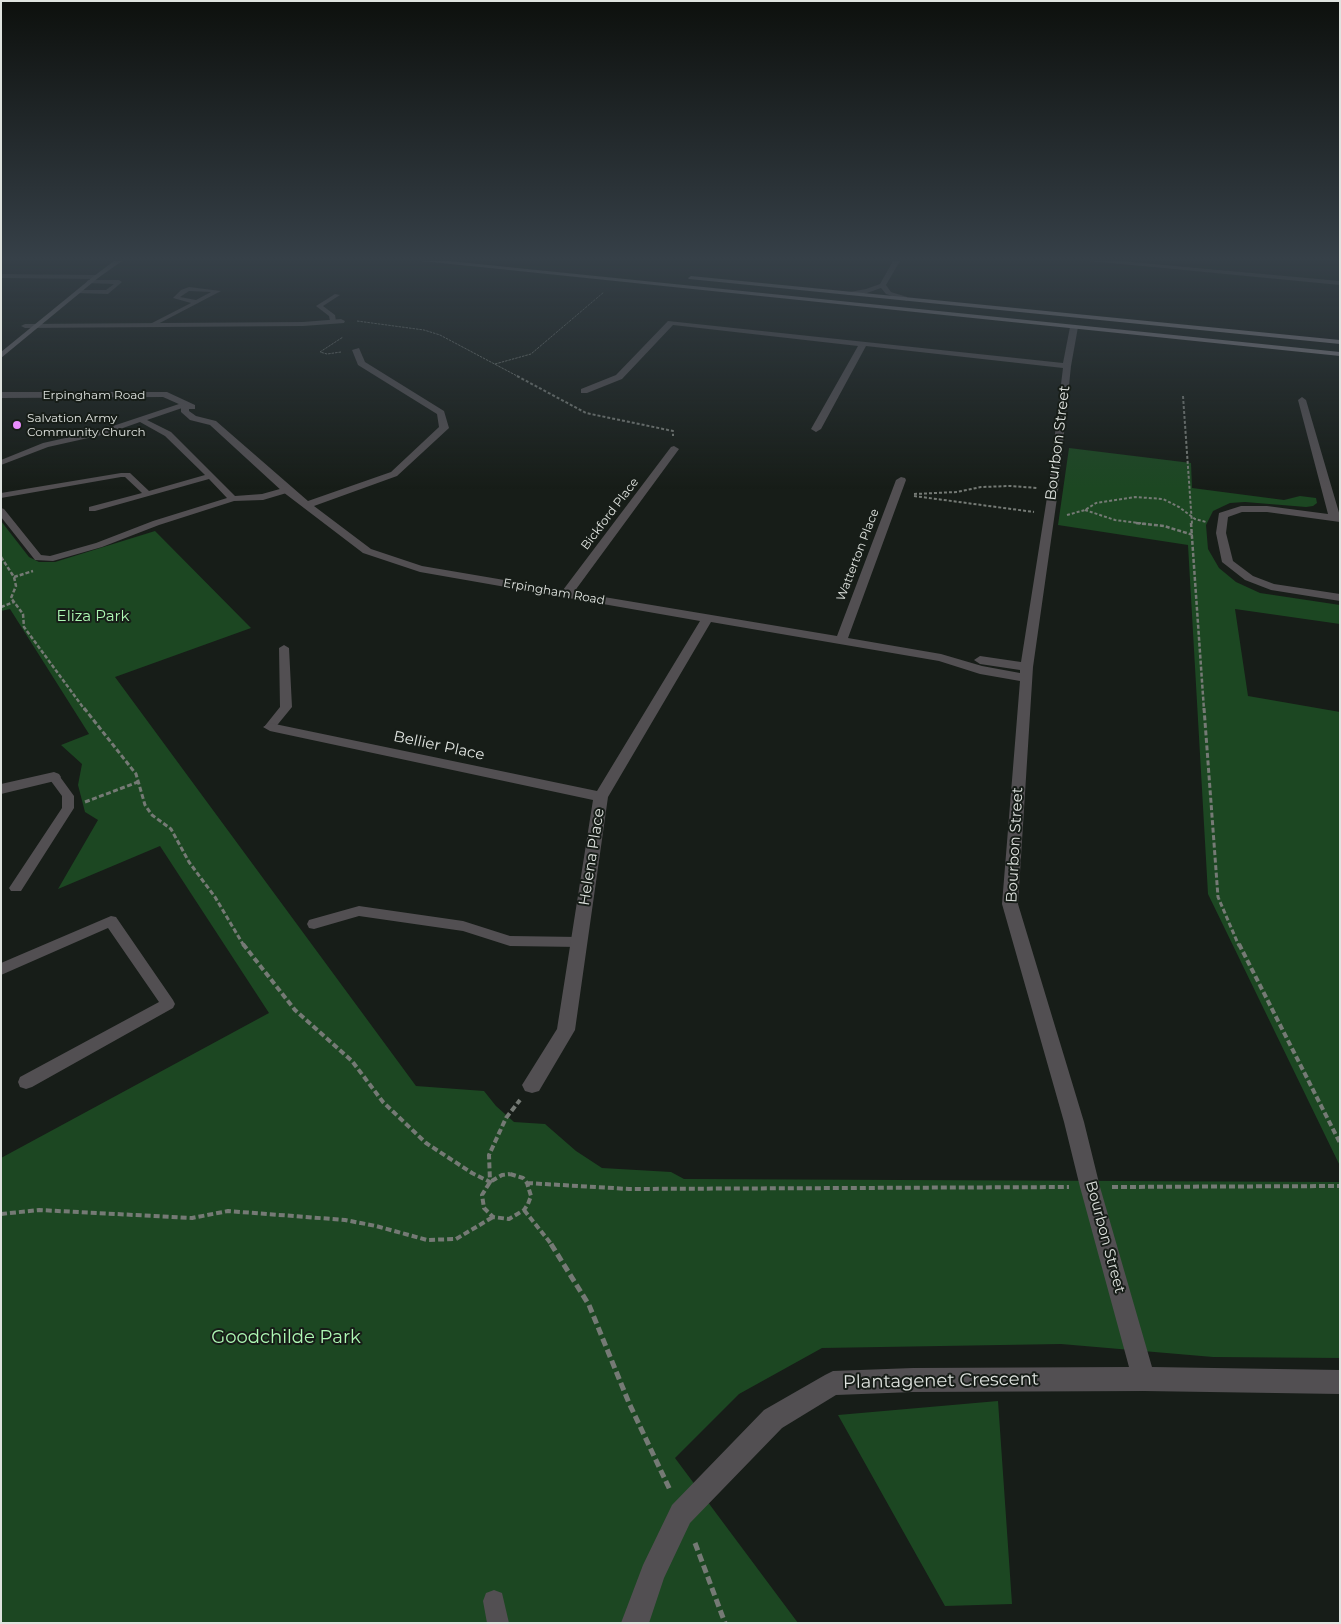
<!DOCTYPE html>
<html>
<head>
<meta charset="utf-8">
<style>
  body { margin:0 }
  #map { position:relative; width:1341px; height:1624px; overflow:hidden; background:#171d18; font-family:Montserrat,sans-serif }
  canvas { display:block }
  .frame { position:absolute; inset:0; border:2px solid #dfe3df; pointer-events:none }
</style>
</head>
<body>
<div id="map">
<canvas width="1341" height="1624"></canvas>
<div class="frame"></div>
</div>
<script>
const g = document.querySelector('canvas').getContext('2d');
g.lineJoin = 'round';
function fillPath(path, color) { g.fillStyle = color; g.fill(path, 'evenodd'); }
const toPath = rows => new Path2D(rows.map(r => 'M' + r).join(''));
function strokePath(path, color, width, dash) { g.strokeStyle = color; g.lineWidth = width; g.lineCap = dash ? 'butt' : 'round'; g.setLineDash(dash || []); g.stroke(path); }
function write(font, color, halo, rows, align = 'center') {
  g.font = font + ' Montserrat,sans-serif'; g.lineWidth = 4; g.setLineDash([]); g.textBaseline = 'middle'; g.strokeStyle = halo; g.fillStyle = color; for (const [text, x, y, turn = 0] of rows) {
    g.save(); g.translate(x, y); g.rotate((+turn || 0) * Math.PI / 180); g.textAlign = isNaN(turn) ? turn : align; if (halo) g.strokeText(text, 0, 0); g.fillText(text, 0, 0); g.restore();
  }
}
const green = toPath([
  [1069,448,1191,463,1192,488,1284,500,1300,496,1316,498,1317,503,1313,506,1306,507,1245,502,1230,503,1213,511,1206,525,1208,549,1219,568,1236,582,1260,593,1340,605,1340,624,1235,609,1248,696,1340,712,1340,1166,1208,894,1188,545,1058,525],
  [1,521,29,557,39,562,55,562,155,531,251,628,115,677,416,1086,484,1091,496,1106,514,1122,545,1124,576,1151,602,1168,671,1172,684,1179,1340,1182,1340,1358,1213,1357,1061,1344,822,1348,739,1394,675,1458,798,1623,1,1623,1,1158,269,1013,160,846,58,889,98,820,85,812,78,785,82,764,61,745,89,734,10,609,1,611],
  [998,1401,1012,1604,945,1606,838,1415]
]);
const pathFar5 = toPath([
  [357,321,424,330,440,335,519,377],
  [341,352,327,354,320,352,343,337],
  [495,364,531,354,604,292]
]);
const pathFar4 = toPath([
  [517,376,586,413,673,431,673,436],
  [1183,396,1192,524],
  [914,494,957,492,981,487,1010,486,1037,488],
  [914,496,1034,512],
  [1085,510,1115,520,1147,524],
  [1067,515,1085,510,1096,503,1135,497,1163,499,1179,507,1195,519,1206,522]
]);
const pathFar3 = toPath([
  [1136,523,1164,526,1193,535],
  [1191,523,1204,710],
  [1,557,14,577,16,586,11,598,23,614,24,627,85,710],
  [14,577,33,571],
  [1,607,14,602]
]);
const pathFar2 = toPath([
  [84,708,136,774,145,805,152,815,171,829,189,862,215,897,244,946],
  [1204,708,1218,897,1239,946],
  [85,802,138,782]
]);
const pathFar1 = toPath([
  [243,944,295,1010,352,1061,383,1102,426,1143,472,1173,490,1182,489,1155,506,1118,520,1100],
  [1239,944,1340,1143],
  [510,1174,523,1178,527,1183,531,1196,528,1204,524,1210,509,1219,493,1217,484,1208,482,1195,490,1182,502,1175,510,1174],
  [527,1183,629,1189,1069,1187],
  [1112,1187,1340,1186],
  [524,1210,552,1245],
  [1,1214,39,1210,192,1218,228,1211,345,1220,376,1226,427,1240,456,1239,493,1217]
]);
const path = toPath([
  [551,1244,589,1305,629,1403,670,1490],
  [695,1543,725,1623]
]);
const lane = toPath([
  [88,280,119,280,122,282,108,294,75,293,77,290,106,290,114,284,86,283,88,280],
  [189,287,221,291,154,326,150,326,150,324,191,303,173,298,181,290,189,287],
  [189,291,211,292,196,300,180,297,189,291],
  [335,294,340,295,323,306,335,315,336,321,333,323,330,321,329,316,316,306,335,294],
  [185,402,189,404,188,406,147,420,171,432,235,496,262,494,287,487,291,490,290,492,263,500,234,501,159,525,102,547,53,561,35,560,1,517,1,508,4,509,41,555,50,556,96,543,153,521,227,498,209,479,95,511,89,511,89,507,142,493,125,477,121,477,1,498,1,493,121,473,130,473,149,491,205,475,165,436,140,422,106,434,48,447,1,465,1,460,43,443,101,430,185,402],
  [284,645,289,648,292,707,274,729,270,730,264,727,280,707,279,648,284,645],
  [54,773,58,774,74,796,74,808,21,891,11,891,9,888,11,885,62,808,62,796,48,777,54,773],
  [359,906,463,921,510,936,579,937,584,938,586,942,584,946,579,947,510,946,463,931,359,916,314,929,309,928,307,924,309,920,359,906],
  [111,916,116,917,173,1000,175,1004,173,1008,32,1087,26,1089,20,1087,18,1082,20,1077,159,1002,108,928,1,975,1,963,111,916],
  [494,1590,502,1593,509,1623,487,1623,483,1601,486,1593,494,1590]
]);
const street = toPath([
  [893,261,900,261,886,285,891,292,907,297,907,301,886,294,881,288,867,293,848,295,844,293,866,289,880,284,893,261],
  [1090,261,1120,261,1340,281,1340,285,1090,261],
  [1,274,96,275,99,277,96,279,1,278,1,274],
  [341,319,345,321,344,323,303,326,25,328,21,326,25,324,303,322,341,319],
  [668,321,1063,363,1070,327,1074,325,1078,327,1071,366,1058,491,1033,667,1018,904,1084,1122,1100,1187,1152,1367,1340,1370,1340,1394,1144,1391,913,1392,836,1395,782,1428,690,1523,664,1578,649,1623,621,1623,643,1565,672,1505,764,1410,825,1375,833,1371,913,1368,1129,1367,1080,1187,1064,1122,1002,904,1020,681,980,674,939,661,711,622,608,797,575,1030,539,1091,532,1093,525,1091,522,1085,557,1029,593,800,270,731,263,727,270,723,597,791,700,621,420,572,363,553,283,492,210,425,190,420,181,412,181,405,163,397,1,398,1,392,167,392,195,405,195,409,189,409,189,411,196,416,216,421,308,501,391,472,439,427,437,414,358,365,352,350,359,348,365,362,444,411,449,428,397,476,314,506,371,549,422,566,563,590,671,447,674,446,679,449,574,592,837,636,896,480,901,477,905,478,906,480,848,638,941,654,982,666,1020,673,1020,670,980,664,974,660,980,656,1021,662,1048,491,1063,368,866,346,821,429,816,432,811,429,858,346,673,325,622,379,587,393,581,393,581,389,616,375,668,321],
  [1302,397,1306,400,1340,516,1340,522,1267,512,1242,512,1228,517,1226,533,1233,561,1253,576,1274,584,1340,594,1340,601,1271,590,1245,580,1222,562,1216,533,1219,513,1241,506,1267,506,1328,514,1298,400,1302,397],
  [54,772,59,774,61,777,59,780,1,794,1,784,54,772]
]);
const secondary = toPath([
  [114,261,122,261,98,278,1,358,1,352,94,276,114,261]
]);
const primary = toPath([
  [422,261,449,261,1340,352,1340,356,422,261],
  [691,276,1340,340,1340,344,689,279,688,278,691,276]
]);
const markers = [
  [17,425,5,"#ea8dfd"]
];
const farStreetnames = [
  ["Erpingham Road",94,395],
  ["Bickford Place",610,514,-53],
  ["Watterton Place",858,555,-69],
  ["Erpingham Road",554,592,10]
];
const farPoinames = [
  ["Salvation Army",27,418],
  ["Community Church",27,432]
];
const streetNames = [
  ["Bourbon Street",1058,443,-83],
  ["Bellier Place",439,746,12],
  ["Bourbon Street",1015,845,-87],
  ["Helena Place",592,857,-81],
  ["Bourbon Street",1105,1237,75]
];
const parkNames = [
  ["Eliza Park",93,617]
];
const nearParknames = [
  ["Goodchilde Park",286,1338]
];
const nearStreetnames = [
  ["Plantagenet Crescent",941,1381,-1]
];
fillPath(green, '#1c4722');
strokePath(pathFar5, '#757a75', 1, [2.5, 1]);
strokePath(pathFar4, '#757a75', 2, [3, 2]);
strokePath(pathFar3, '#757a75', 2.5, [4, 2]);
strokePath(pathFar2, '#757a75', 3, [5, 2.5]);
strokePath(pathFar1, '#757a75', 4, [6, 3]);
strokePath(path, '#757a75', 5, [8, 4]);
fillPath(lane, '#524f52');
fillPath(street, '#524f52');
fillPath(secondary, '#716c71');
fillPath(primary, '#888389');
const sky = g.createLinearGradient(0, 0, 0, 489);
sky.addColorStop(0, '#0d100d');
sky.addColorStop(0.53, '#364048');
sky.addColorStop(1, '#36404800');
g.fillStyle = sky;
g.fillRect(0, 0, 1341, 489);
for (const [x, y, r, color] of markers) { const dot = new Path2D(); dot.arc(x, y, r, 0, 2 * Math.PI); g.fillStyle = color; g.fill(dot); strokePath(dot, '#171d18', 2); }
write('12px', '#dfe3df', '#171d18', farStreetnames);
write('12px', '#dfe3df', '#171d18', farPoinames, 'left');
write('15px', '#dfe3df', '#171d18', streetNames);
write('15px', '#aef8b4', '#171d18', parkNames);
write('18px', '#aef8b4', '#171d18', nearParknames);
write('18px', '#dfe3df', '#171d18', nearStreetnames);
</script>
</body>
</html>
